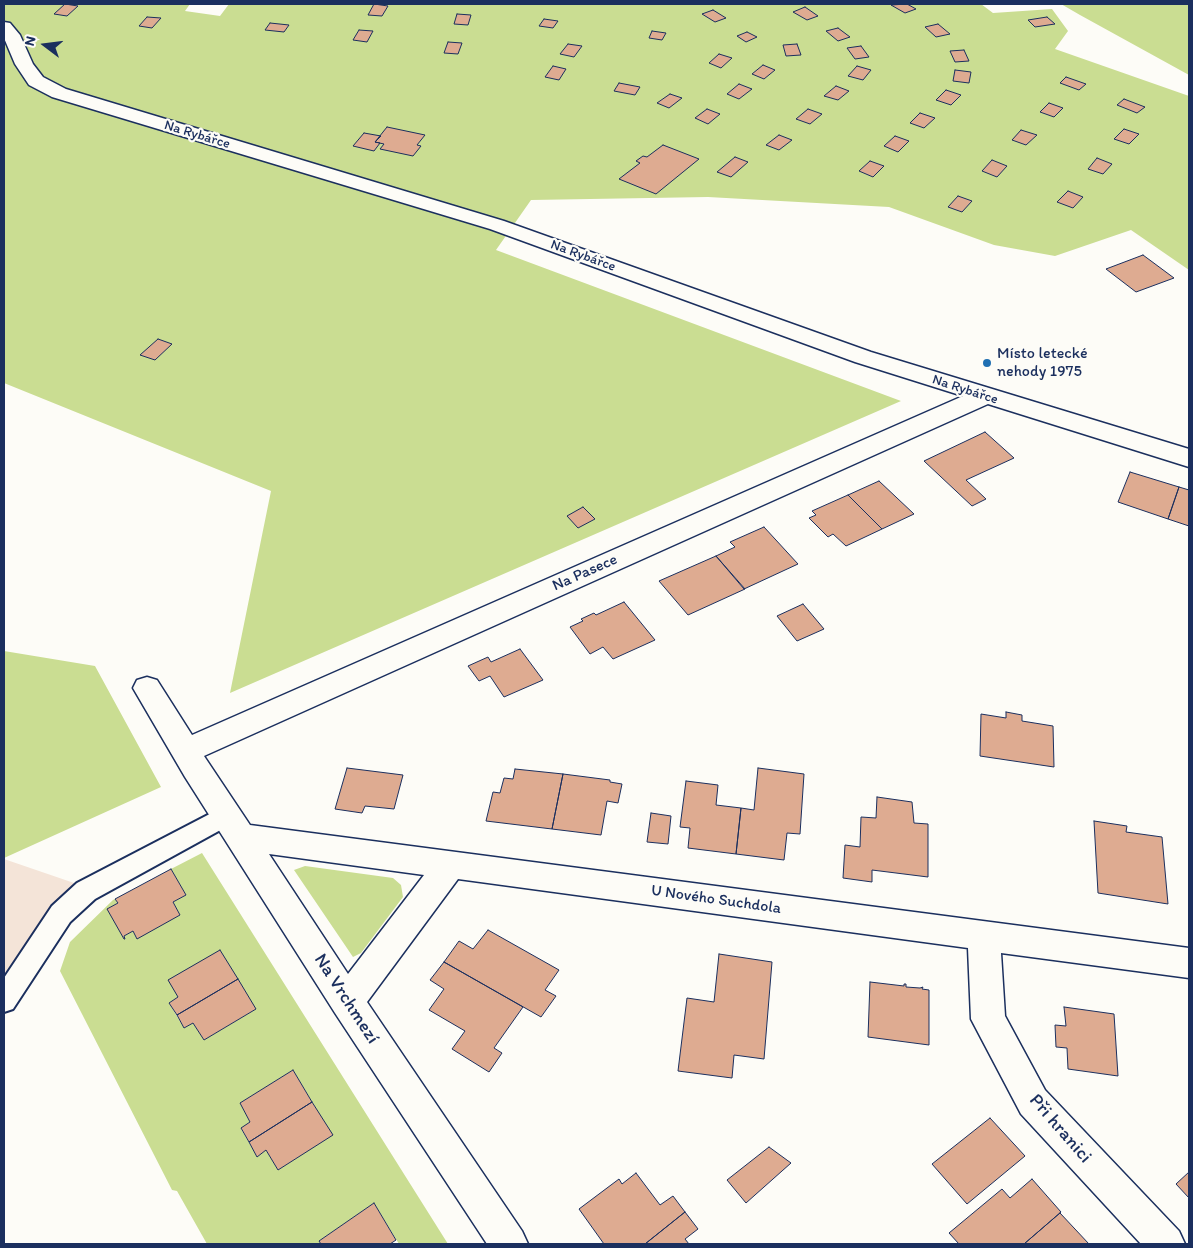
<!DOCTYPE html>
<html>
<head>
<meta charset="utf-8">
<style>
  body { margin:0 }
  #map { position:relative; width:1193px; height:1248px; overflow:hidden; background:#fdfcf7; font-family:Itim,sans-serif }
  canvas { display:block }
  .frame { position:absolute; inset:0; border:5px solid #1b2f5e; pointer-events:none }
  .north { position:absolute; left:20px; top:20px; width:50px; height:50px; -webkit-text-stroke:4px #fdfcf7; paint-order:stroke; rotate:285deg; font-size:14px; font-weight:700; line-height:20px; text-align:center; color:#1b2f5e }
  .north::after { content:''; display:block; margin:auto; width:18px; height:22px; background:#1b2f5e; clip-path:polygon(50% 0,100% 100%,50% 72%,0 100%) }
</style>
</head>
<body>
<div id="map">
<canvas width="1193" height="1248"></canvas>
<div class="frame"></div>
<div class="north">N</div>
</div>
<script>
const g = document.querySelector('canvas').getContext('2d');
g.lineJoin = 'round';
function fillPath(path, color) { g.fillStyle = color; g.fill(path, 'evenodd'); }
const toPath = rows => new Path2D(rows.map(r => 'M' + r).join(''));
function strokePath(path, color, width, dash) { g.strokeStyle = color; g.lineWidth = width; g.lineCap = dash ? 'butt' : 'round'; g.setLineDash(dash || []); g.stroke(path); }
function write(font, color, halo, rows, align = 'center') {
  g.font = font + ' Itim,sans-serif'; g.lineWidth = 4.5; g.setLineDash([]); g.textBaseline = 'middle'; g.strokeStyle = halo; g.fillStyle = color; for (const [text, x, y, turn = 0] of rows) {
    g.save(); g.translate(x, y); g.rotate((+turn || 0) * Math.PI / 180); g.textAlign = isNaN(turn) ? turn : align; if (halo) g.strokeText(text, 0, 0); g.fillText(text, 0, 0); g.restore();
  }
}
const built = toPath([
  [4,859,77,884,4,988]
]);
const green = toPath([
  [4,4,190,4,185,11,220,16,229,4,981,4,993,13,1052,9,1068,31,1055,49,1189,96,1189,270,1131,230,1055,256,994,245,889,207,708,197,531,200,496,250,901,401,230,693,271,491,4,383],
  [1061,4,1189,4,1189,75,1080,15],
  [4,651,95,666,161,787,4,858],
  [202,853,448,1244,399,1244,374,1203,319,1241,321,1244,207,1244,177,1191,172,1190,60,971,70,942,113,900,115,899,118,903,108,909,124,939,124,936,133,931,137,938,180,915,173,902,186,895,171,869],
  [178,997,256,1009,204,1040,193,1023,184,1028,169,1003],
  [293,1070,332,1135,278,1170,266,1150,257,1156,241,1129,250,1122,240,1103],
  [305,866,393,878,401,885,403,897,361,953,353,957,294,870]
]);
const building = toPath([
  [65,4,78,6,67,16,54,14,65,4],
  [374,4,388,6,382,16,368,15,374,4],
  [907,4,916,9,905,13,891,5,907,4],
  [805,7,818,16,807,20,793,12,805,7],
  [713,10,726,18,715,22,702,14,713,10],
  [457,14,471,15,468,25,454,24,457,14],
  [147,17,161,18,152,28,139,26,147,17],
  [1047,17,1055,24,1035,27,1028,20,1047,17],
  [544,19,558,21,553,28,539,26,544,19],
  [270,23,289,25,284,32,265,30,270,23],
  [938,24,950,34,936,37,925,27,938,24],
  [838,28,850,37,838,41,826,31,838,28],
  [359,30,373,31,367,42,353,40,359,30],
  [652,31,666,33,662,40,649,38,652,31],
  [747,32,757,37,746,42,737,36,747,32],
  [448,42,462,43,458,54,444,53,448,42],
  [568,44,582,46,574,57,560,54,568,44],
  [797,44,801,55,786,56,783,45,797,44],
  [861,46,869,57,855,59,847,48,861,46],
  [964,50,969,61,955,62,950,51,964,50],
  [719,54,732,58,721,68,709,63,719,54],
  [763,65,775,70,764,79,752,74,763,65],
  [553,66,566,69,559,80,545,77,553,66],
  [857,66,871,70,863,80,848,76,857,66],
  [955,70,971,72,969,83,953,81,955,70],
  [1066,77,1086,84,1079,90,1060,83,1066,77],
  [619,83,640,87,635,95,614,91,619,83],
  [739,84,752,89,739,99,727,94,739,84],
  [836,86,849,91,838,100,824,96,836,86],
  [946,90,961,95,951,105,936,100,946,90],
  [670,94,682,98,669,108,657,103,670,94],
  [1124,99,1145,107,1137,113,1117,105,1124,99],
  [1049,103,1063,108,1054,117,1040,112,1049,103],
  [707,109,720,114,708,124,695,118,707,109],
  [808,109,822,114,810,124,796,119,808,109],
  [920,113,935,118,924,128,910,123,920,113],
  [387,127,425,135,417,145,421,146,413,156,380,149,384,144,375,142,387,127],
  [1124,129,1139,134,1129,144,1114,139,1124,129],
  [1021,130,1037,135,1026,145,1012,140,1021,130],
  [364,133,381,136,375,142,380,143,374,151,353,146,364,133],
  [779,135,792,140,779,150,766,145,779,135],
  [895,136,909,141,898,152,884,146,895,136],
  [663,145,699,159,656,194,619,179,640,163,636,161,643,156,647,157,663,145],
  [735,157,748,162,731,177,717,172,735,157],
  [1097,158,1112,164,1103,174,1088,169,1097,158],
  [992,160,1007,166,997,177,982,171,992,160],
  [870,161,884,166,873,177,859,171,870,161],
  [1068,191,1083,197,1073,208,1057,202,1068,191],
  [958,196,972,201,962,212,948,207,958,196],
  [1143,255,1174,278,1136,292,1106,269,1143,255],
  [158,339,172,344,155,360,140,355,158,339],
  [985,432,1014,458,966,480,986,499,972,506,924,461,985,432],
  [1130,472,1179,487,1168,519,1118,502,1130,472],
  [879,481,914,514,882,529,848,495,879,481],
  [1179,487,1189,490,1189,526,1168,519,1179,487],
  [848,495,882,529,846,546,833,534,828,537,809,518,816,515,812,511,848,495],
  [583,507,595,519,578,528,567,516,583,507],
  [764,527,798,564,744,589,716,556,735,547,730,542,764,527],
  [716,556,745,589,688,615,659,581,716,556],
  [624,602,655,640,613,659,603,647,590,654,570,627,583,621,581,619,594,613,596,615,624,602],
  [803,604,824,629,797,641,777,616,803,604],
  [520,649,543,680,504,697,490,676,479,681,468,666,488,657,491,662,520,649],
  [1006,712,1022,715,1022,721,1053,726,1054,767,980,756,981,714,1006,718,1006,712],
  [347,768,403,775,394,809,365,806,362,813,335,809,347,768],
  [758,768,804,774,800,834,787,833,784,860,736,854,741,808,754,810,758,768],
  [515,769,563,774,552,829,486,821,493,792,500,793,504,778,513,779,515,769],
  [563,774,610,780,610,782,622,784,618,803,607,801,601,835,552,829,563,774],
  [686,781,718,785,716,805,741,808,736,854,688,848,690,828,680,827,686,781],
  [877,797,912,802,914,823,928,824,928,877,872,870,872,882,843,878,845,845,860,847,861,817,876,818,877,797],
  [651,813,671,816,668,844,647,842,651,813],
  [1094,821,1127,826,1126,832,1162,837,1168,904,1098,893,1094,821],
  [171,869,186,895,173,902,180,915,137,939,133,931,124,936,125,939,124,939,107,909,118,903,115,899,171,869],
  [488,930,559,970,545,990,556,996,541,1017,444,962,459,941,473,949,488,930],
  [220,950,238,979,177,1015,169,1003,178,997,168,980,220,950],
  [719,954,772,962,764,1059,734,1055,732,1078,678,1071,687,998,714,1002,719,954],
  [444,962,523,1007,494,1048,502,1053,489,1072,452,1049,465,1031,429,1010,444,989,430,980,444,962],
  [238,979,256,1009,204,1040,193,1023,184,1028,177,1015,238,979],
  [870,982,904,986,904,984,906,984,906,987,920,988,923,987,922,989,929,990,929,1045,868,1037,870,982],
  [1064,1007,1114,1014,1118,1076,1068,1069,1067,1048,1056,1047,1055,1025,1066,1026,1064,1007],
  [293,1070,312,1102,249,1142,241,1128,250,1122,240,1103,293,1070],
  [312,1102,333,1135,278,1170,266,1150,257,1157,249,1142,312,1102],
  [990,1118,1025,1156,967,1204,932,1164,990,1118],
  [769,1147,791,1163,746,1203,727,1180,769,1147],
  [1189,1172,1189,1198,1176,1184,1189,1172],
  [636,1173,660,1205,673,1196,685,1212,645,1244,604,1244,579,1209,619,1179,622,1184,636,1173],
  [1032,1179,1061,1212,1024,1244,959,1244,949,1233,1002,1189,1010,1198,1032,1179],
  [374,1203,396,1240,390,1244,321,1244,319,1241,374,1203],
  [685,1212,698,1229,685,1239,689,1244,645,1244,685,1212],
  [1060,1213,1089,1244,1024,1244,1060,1213]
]);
const lane = toPath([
  [227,805,235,808,239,815,235,822,95,899,70,922,13,1009,4,1012,4,978,52,906,77,883,227,805]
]);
const street = toPath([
  [4,22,10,23,20,35,33,64,43,77,66,89,504,221,871,352,1189,449,1189,467,988,404,204,756,250,825,1189,948,1189,978,1001,953,1005,1016,1045,1090,1179,1231,1185,1244,1141,1244,1021,1114,971,1019,968,948,458,879,367,1002,522,1231,528,1244,487,1244,335,1013,185,777,133,688,137,680,147,677,157,680,192,735,963,396,855,362,490,229,52,97,29,85,15,64,4,38,4,22],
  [269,854,424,875,348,974,269,854]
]);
const markers = [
  [987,363,5,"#1f6fb2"]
];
const farStreetnames = [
  ["Na Rybářce",197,135,17],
  ["Na Rybářce",583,256,20],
  ["Na Rybářce",965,390,18]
];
const poiNames = [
  ["Místo letecké",997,354],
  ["nehody 1975",997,372]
];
const streetNames = [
  ["Na Pasece",585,573,-24],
  ["U Nového Suchdola",716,900,8]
];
const nearStreetnames = [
  ["Na Vrchmezí",346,999,57],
  ["Při hranici",1060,1129,49]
];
fillPath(built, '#f4e4d8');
fillPath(green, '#cadd92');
fillPath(building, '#deab91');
strokePath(building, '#1b2f5e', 1);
strokePath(lane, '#1b2f5e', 4);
strokePath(street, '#1b2f5e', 3);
fillPath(lane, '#fdfcf7');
fillPath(street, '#fdfcf7');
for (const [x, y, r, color] of markers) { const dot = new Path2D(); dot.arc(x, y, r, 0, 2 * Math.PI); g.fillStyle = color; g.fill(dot); strokePath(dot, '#fdfcf7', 2); }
write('14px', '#1b2f5e', '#fdfcf7', farStreetnames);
write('16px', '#1b2f5e', '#fdfcf7', poiNames, 'left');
write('16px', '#1b2f5e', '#fdfcf7', streetNames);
write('19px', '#1b2f5e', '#fdfcf7', nearStreetnames);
</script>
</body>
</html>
